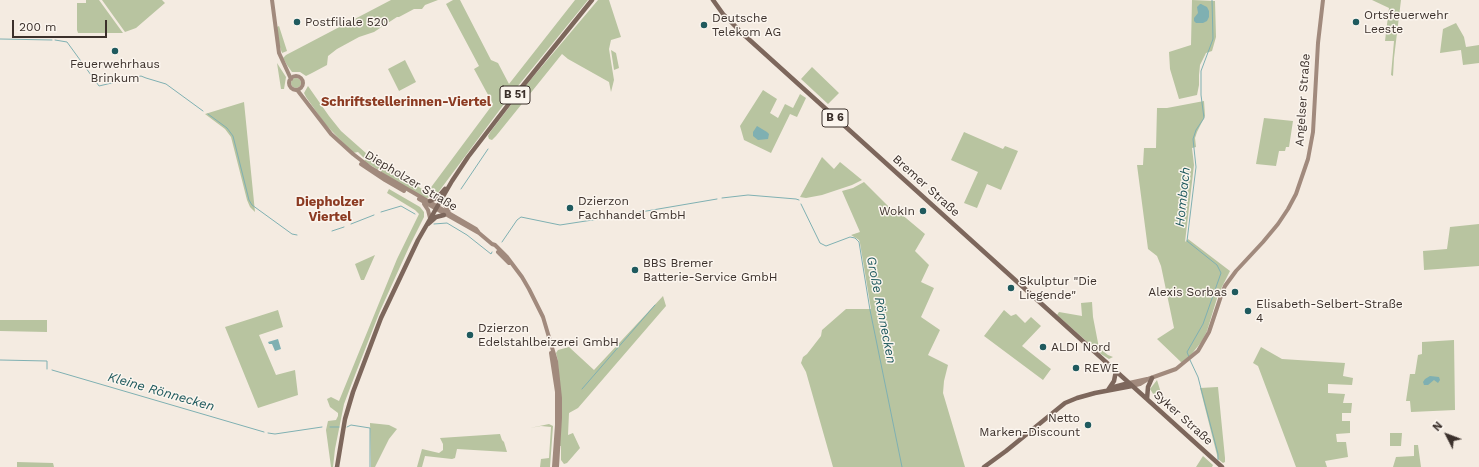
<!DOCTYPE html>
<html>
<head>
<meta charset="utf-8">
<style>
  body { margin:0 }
  #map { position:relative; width:1479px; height:467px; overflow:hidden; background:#f4ebe1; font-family:"Work Sans",sans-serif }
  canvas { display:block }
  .north { position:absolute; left:1427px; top:415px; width:40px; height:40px; -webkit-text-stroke:3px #fbf5ee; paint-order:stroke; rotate:312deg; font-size:11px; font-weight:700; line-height:16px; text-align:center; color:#3b302b }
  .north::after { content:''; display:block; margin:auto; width:14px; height:18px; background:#3b302b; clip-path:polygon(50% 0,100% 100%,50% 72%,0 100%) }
  .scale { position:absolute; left:12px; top:20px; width:95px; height:18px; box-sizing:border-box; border:2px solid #3b302b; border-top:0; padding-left:5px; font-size:12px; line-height:14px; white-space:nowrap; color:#3b302b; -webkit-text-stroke:3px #fbf5ee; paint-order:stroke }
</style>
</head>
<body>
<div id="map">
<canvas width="1479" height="467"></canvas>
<div class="north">N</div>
<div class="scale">200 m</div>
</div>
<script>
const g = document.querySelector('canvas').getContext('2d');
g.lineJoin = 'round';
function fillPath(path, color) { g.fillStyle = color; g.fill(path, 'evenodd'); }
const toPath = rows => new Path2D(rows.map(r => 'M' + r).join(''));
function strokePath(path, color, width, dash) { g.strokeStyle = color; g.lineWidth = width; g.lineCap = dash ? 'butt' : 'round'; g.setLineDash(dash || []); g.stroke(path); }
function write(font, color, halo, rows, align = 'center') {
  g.font = font + ' "Work Sans",sans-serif'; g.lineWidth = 3; g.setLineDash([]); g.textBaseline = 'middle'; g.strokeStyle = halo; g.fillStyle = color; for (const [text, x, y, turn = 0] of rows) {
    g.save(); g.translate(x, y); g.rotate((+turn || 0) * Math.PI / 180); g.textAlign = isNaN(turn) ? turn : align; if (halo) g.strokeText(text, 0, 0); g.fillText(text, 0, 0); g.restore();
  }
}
const green = toPath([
  [86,0,99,0,123,33,78,33,77,30,77,3,86,3],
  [102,0,162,0,165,3,136,28,125,32],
  [391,0,438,0,425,5,422,9,414,9,399,17,397,17,374,32,359,37,337,49,328,56,327,65,312,73,306,76,300,72,292,72,287,65,283,58,286,55],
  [453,0,460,0,491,60,498,63,509,84,575,0,588,0,513,92,437,194,433,197,426,198,418,195,364,161,369,155,422,189,426,191,429,190,493,104,474,69,479,66,446,4],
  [598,0,609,0,621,37,611,40,609,49,614,80,611,92,609,82,568,59,562,54,496,136,492,140,489,139,488,136,491,131,527,84],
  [1192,0,1215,1,1216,37,1212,51,1206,53,1200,65,1199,75,1199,85,1197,95,1179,99,1170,69,1169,52,1191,45],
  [1372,0,1401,0,1394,58,1393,76,1391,75,1394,41,1385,41,1389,8],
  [1456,23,1464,37,1466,47,1479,45,1479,63,1463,65,1461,50,1440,53,1443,29],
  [279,26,287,51,282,53,279,44,277,27],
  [611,50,616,53,619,68,614,70],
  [405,60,416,82,399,91,388,69],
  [277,63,286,77,284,89,281,89],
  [812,67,839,93,828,104,801,79],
  '291 83a5 5 0 1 1 10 0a5 5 0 1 1-10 0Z',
  [308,86,329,116,341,131,367,154,364,158,358,152,353,153,325,124,306,97,304,93],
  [763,90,777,99,770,113,778,118,785,104,793,108,800,94,806,98,797,117,790,114,771,153,744,140,740,126],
  [1204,101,1205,116,1197,132,1195,138,1196,147,1192,148,1194,165,1185,242,1188,239,1230,271,1218,295,1207,331,1202,341,1191,355,1182,363,1157,339,1174,328,1161,266,1157,256,1148,249,1137,165,1143,165,1144,148,1156,148,1157,108,1167,108],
  [244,102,255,212,250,207,247,200,231,137,225,129,205,114],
  [1264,118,1293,121,1289,147,1286,147,1285,151,1279,151,1276,166,1256,164],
  [964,132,1003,149,1005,146,1018,151,1001,190,987,184,977,208,964,203,978,172,951,160],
  [822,157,834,169,840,162,862,180,852,185,822,195,806,198,800,197],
  [864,182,891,209,894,208,925,234,915,251,929,265,921,282,934,288,921,317,940,330,928,355,948,365,944,381,943,393,965,467,833,467,806,372,801,363,803,357,807,354,821,336,822,330,846,309,871,309,860,243,859,240,851,235,860,232,842,191,853,188],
  [389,189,420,207,424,212,424,217,409,247,380,311,355,375,344,404,335,449,333,467,331,467,326,430,328,421,336,420,338,416,338,413,330,407,327,399,331,397,339,401,397,259,419,214,415,210,387,193],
  [1479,224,1479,266,1424,270,1423,251,1447,249,1450,227],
  [375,255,364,280,361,280,355,264],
  [663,296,666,306,578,408,569,413,568,435,573,433,580,448,567,463,564,464,561,460,561,446,560,446,558,361,556,353,558,350,569,347,594,370],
  [1092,302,1093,317,1099,348,1108,355,1113,357,1109,359,1101,354,1057,315,1059,312,1082,316,1081,303],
  [278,310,283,327,259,335,276,375,295,370,298,395,258,408,225,327],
  [1004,310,1011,316,1016,314,1025,323,1031,317,1041,326,1022,346,1051,369,1043,380,984,336],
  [0,320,47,320,47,332,0,331],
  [1454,340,1455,410,1411,412,1410,401,1406,401,1410,374,1415,374,1418,355,1422,354,1422,342],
  [1261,347,1282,359,1345,363,1343,376,1353,378,1352,385,1328,384,1328,393,1345,394,1343,403,1352,403,1351,413,1342,413,1342,421,1350,421,1350,433,1336,434,1337,442,1346,442,1348,457,1325,461,1327,467,1296,467,1258,366,1253,363],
  [1157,380,1162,396,1155,397,1150,389],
  [1218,387,1225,458,1225,462,1223,463,1218,459,1200,388],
  [370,423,389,425,397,429,389,439,375,467,371,467],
  [549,424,553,426,550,467,540,467,541,459,549,458,551,427,541,426,530,428],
  [1390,433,1402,433,1401,446,1390,446],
  [500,434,502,440,504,442,507,452,457,449,455,458,452,459,425,456,422,467,417,467,422,449,439,453,443,450,443,444,440,438],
  [1414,445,1418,445,1421,467,1393,467,1396,457,1414,456],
  [1203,456,1213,465,1212,467,1196,467],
  [17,462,53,463,54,467,17,467]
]);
const water = toPath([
  [1200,4,1201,4,1207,7,1209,11,1209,17,1207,21,1203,23,1196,23,1194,21,1194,18,1198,13,1197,7],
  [757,126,767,132,769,134,768,139,758,140,753,136,753,132],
  [278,339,281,349,275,351,272,344,269,344,268,342],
  [1430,376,1439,377,1440,380,1438,383,1434,380,1428,385,1424,385,1423,382,1425,379]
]);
const stream = toPath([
  [0,39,52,40],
  [55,40,67,42,99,86,141,76,146,78,166,84,203,111],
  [208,114,227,128,233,136,249,200,252,205,292,234,297,235],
  [461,189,488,149],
  [722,198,748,195,796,199,799,200],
  [801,204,820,243,826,246,850,237,855,238,859,242,870,310,902,467],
  [381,212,401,206,415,214],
  [629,214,717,199],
  [351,224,374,215],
  [434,224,447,223,467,235,491,254,492,252],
  [332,231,344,227],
  [502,242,517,220,521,217,560,225,625,215],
  [1189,357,1187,352,1203,324,1221,273,1217,265,1187,241,1196,167,1193,139,1196,130,1204,118,1201,95,1201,71,1213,39,1212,0],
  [0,360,47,361,47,369],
  [1190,360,1198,377,1218,454,1218,460],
  [52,370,264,432],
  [582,389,655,305],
  [330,427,339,427],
  [347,427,351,425,370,428,370,467],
  [268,433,275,434,322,427]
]);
const secondary = toPath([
  [272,0,279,53,291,79],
  '289 83a7 7 0 1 1 14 0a7 7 0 1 1-14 0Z',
  [298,91,331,134,353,154,371,168,476,229,479,233,492,244,495,245,507,257,522,277,529,289,543,317,556,361,560,398,560,418,557,467],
  [361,164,385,180,404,191],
  [442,197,447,209,449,210],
  [419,199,479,233],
  [424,204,428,210,430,218],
  [498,252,509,263],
  [551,353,557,392,557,425,554,467],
  [1129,383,1147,379],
  [1132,386,1140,384,1148,379,1176,369,1198,351,1209,332,1222,293,1225,286,1236,271,1263,242,1278,224,1288,209,1296,194,1308,159,1313,132,1318,43,1323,0]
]);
const primary = toPath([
  [713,0,723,14,743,34,1222,467],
  [430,201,438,197,445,189],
  [428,224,436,217,444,215],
  [1114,387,1129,383],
  [1108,390,1114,381,1116,371],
  [1147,399,1148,387,1152,378],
  [337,467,345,419,353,392,381,318,418,240,452,181,468,157,521,88,592,0],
  [984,467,1006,451,1065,403,1077,398,1095,393,1132,386]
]);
const markers = [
  [297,22,4,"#1f5a5e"],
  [1356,22,4,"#1f5a5e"],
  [704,25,4,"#1f5a5e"],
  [115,51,4,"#1f5a5e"],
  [570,208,4,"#1f5a5e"],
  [923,211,4,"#1f5a5e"],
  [635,270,4,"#1f5a5e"],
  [1011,288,4,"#1f5a5e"],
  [1235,292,4,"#1f5a5e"],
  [1248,311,4,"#1f5a5e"],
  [470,335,4,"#1f5a5e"],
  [1043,347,4,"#1f5a5e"],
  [1076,368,4,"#1f5a5e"],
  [1088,425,4,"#1f5a5e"]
];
const shields = [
  [515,95,30],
  [835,118,26]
];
const shieldNames = [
  ["B 51",515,95],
  ["B 6",835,118]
];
const poiNames = [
  ["Ortsfeuerwehr",1364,15],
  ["Leeste",1364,29],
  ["Deutsche",712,18],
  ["Telekom AG",712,32],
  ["Postfiliale 520",305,22],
  ["Feuerwehrhaus",115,64,"center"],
  ["Brinkum",115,78,"center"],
  ["Dzierzon",578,201],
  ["Fachhandel GmbH",578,215],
  ["WokIn",915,211,"right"],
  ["BBS Bremer",643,263],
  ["Batterie-Service GmbH",643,277],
  ["Skulptur \"Die",1019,281],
  ["Liegende\"",1019,295],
  ["Alexis Sorbas",1227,292,"right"],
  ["Elisabeth-Selbert-Straße",1256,304],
  ["4",1256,318],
  ["Dzierzon",478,328],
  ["Edelstahlbeizerei GmbH",478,342],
  ["ALDI Nord",1051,347],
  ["REWE",1084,368],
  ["Netto",1080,418,"right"],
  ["Marken-Discount",1080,432,"right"]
];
const streetNames = [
  ["Angelser Straße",1303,100,-86],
  ["Diepholzer Straße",411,181,31],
  ["Bremer Straße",926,186,42],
  ["Syker Straße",1183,418,42]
];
const neighbourhoodNames = [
  ["Schriftstellerinnen-Viertel",406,102],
  ["Diepholzer",330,202],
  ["Viertel",330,217]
];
const waterNames = [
  ["Hombach",1183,197,-84],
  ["Große Rönnecken",881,310,79],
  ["Kleine Rönnecken",161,392,16]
];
fillPath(green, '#b8c4a0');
fillPath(water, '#7fb0b2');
strokePath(stream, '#7fb0b2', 1);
strokePath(secondary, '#a18a7d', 4);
strokePath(primary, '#7d675c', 4.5);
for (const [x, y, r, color] of markers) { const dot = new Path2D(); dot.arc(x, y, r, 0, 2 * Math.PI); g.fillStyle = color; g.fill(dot); strokePath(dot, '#fbf5ee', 1.5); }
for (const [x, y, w] of shields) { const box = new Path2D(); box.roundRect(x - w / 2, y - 9, w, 18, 3); g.fillStyle = '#fbf5ee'; g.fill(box); strokePath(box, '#3b302b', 1); }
write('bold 11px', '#3b302b', null, shieldNames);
write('12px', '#3b302b', '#fbf5ee', poiNames, 'left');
write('12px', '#3b302b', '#fbf5ee', streetNames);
write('bold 13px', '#8c3b22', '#fbf5ee', neighbourhoodNames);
write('italic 13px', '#1f5a5e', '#fbf5ee', waterNames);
</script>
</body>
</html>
